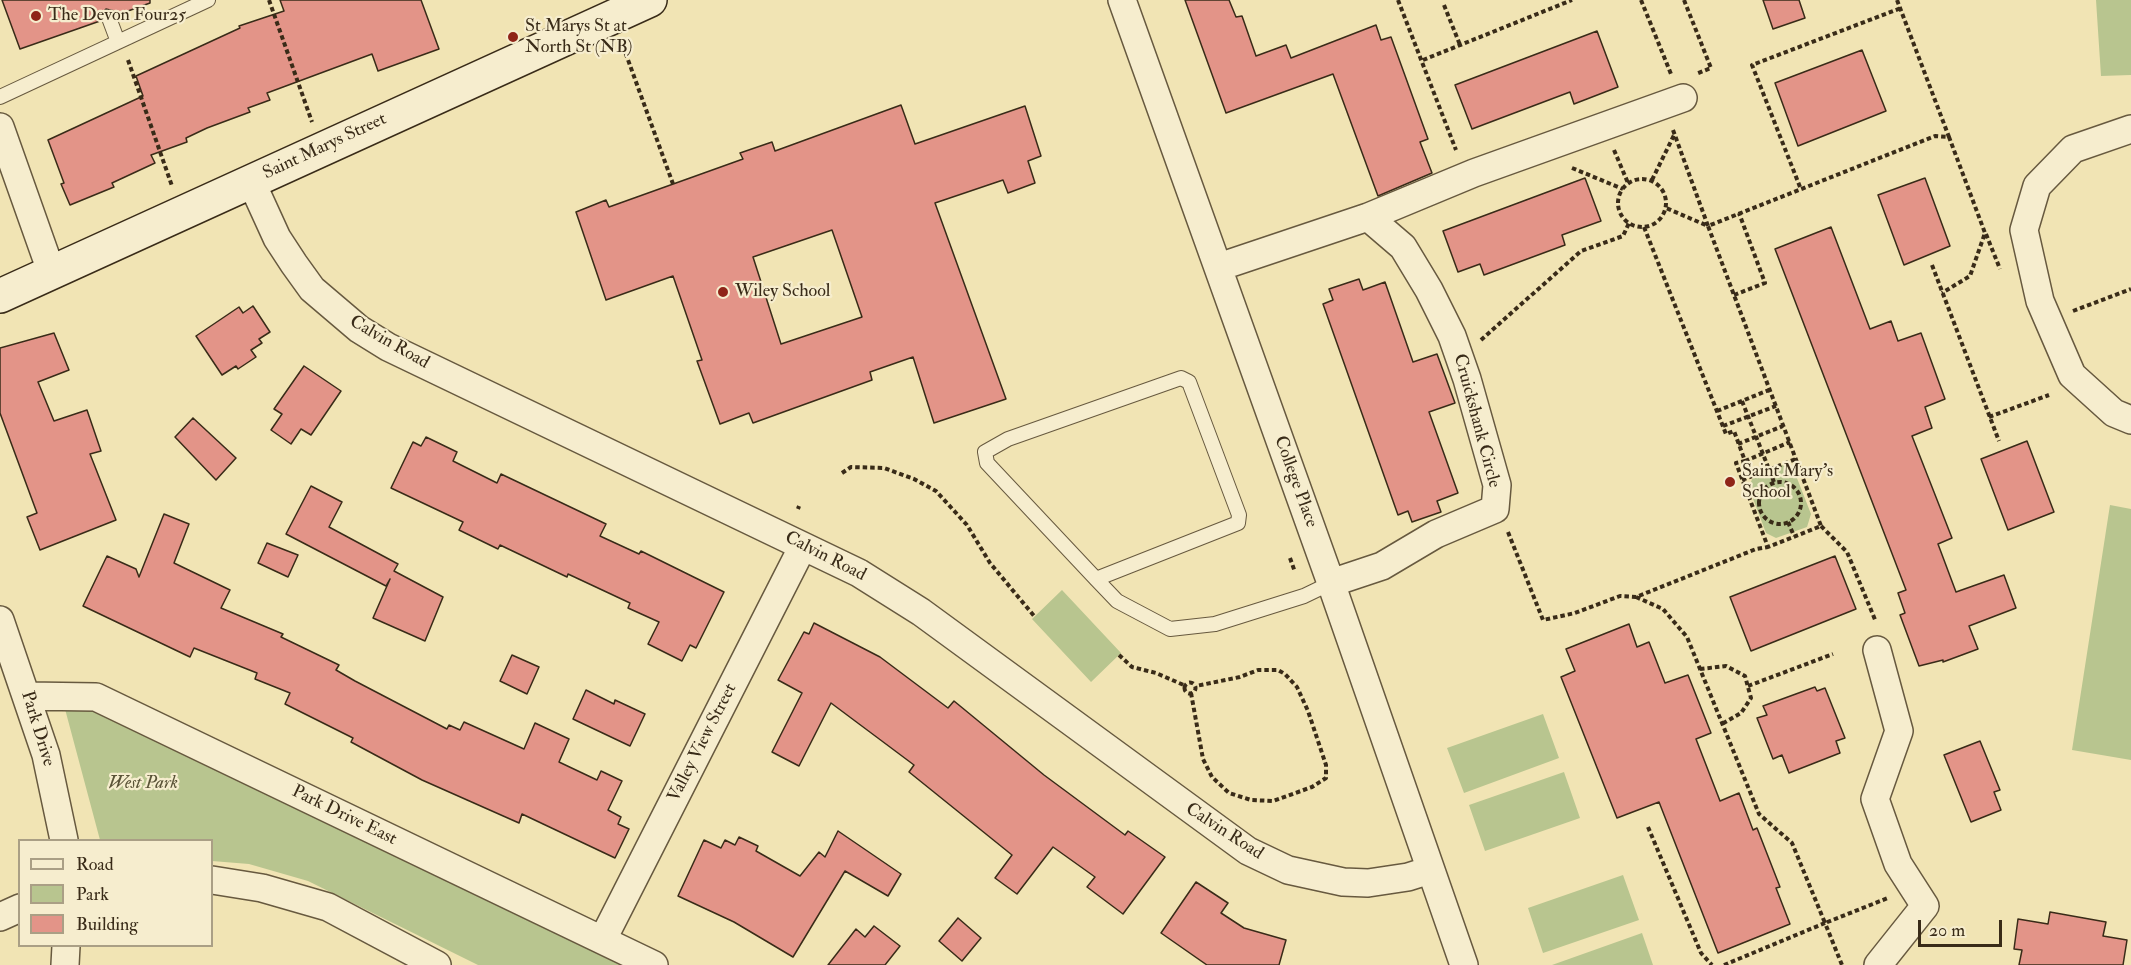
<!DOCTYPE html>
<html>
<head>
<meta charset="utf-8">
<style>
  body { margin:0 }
  #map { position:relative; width:2131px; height:965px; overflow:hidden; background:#f1e4b4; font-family:"IM FELL Double Pica",serif }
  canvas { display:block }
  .legend { position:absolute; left:18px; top:839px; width:195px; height:108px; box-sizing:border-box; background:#f6edce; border:2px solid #aa9f85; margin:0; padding:8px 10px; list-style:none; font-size:18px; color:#392b18 }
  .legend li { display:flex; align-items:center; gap:12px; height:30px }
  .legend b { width:30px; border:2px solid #aa9f85 }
  .scale { position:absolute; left:1918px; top:920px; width:84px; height:27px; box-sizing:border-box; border:3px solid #392b18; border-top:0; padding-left:8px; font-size:18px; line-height:21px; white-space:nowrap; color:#392b18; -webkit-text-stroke:4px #f6edce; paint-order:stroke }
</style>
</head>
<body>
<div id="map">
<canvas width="2131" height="965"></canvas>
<ul class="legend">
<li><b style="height:8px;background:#f6edce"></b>Road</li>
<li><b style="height:16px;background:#b8c58f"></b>Park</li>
<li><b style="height:16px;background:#e39488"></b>Building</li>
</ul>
<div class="scale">20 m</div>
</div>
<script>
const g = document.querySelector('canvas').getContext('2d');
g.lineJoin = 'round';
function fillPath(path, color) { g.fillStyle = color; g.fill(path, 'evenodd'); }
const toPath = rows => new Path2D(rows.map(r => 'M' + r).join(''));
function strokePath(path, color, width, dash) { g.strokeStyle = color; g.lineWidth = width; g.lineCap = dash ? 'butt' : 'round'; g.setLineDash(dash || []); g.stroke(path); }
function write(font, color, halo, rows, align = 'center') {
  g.font = font + ' "IM FELL Double Pica",serif'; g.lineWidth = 4.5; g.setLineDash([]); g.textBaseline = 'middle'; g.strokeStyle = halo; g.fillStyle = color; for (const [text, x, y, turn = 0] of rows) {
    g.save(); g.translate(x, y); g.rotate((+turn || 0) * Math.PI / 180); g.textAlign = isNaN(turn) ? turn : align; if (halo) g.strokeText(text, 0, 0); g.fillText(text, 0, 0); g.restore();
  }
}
const green = toPath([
  [2096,0,2131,0,2131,75,2101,76],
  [1783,465,1793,468,1811,514,1807,527,1776,538,1766,533,1749,488,1752,479],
  [2110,505,2131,509,2131,760,2072,750],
  [1062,590,1121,653,1091,682,1032,619],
  [72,697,628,965,478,965,308,881,249,864,212,861,212,840,100,840,65,709],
  [1543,714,1559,758,1464,793,1447,748],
  [1564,772,1580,818,1485,851,1469,805],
  [1623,875,1639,920,1543,953,1528,908],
  [1642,933,1653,965,1552,965]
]);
const building = toPath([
  [2,0,150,0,150,3,117,15,114,11,106,9,102,13,100,21,20,49,2,0],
  [280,0,421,0,439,49,378,71,372,54,267,93,270,100,248,108,250,112,207,128,186,138,187,142,151,155,155,163,112,183,114,187,70,205,61,184,64,183,48,140,143,96,136,76,240,28,239,26,284,11,280,0],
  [1185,0,1229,0,1236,17,1242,16,1256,56,1286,45,1291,58,1376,25,1381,40,1391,37,1428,139,1420,142,1432,173,1378,196,1333,74,1226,113,1185,0],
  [1763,0,1799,0,1805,18,1773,29,1763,0],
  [1597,31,1618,87,1574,104,1570,92,1472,129,1455,85,1597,31],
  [1862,50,1886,111,1798,146,1775,83,1862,50],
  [901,105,915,144,1025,106,1041,156,1028,161,1035,183,1008,193,1003,180,935,203,1006,399,934,423,913,357,870,372,872,380,753,423,749,413,720,424,697,361,702,360,673,276,606,300,576,212,606,200,609,207,743,159,740,153,772,142,775,151,901,105],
  [832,230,862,317,781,344,753,257,832,230],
  [1585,178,1601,221,1562,235,1565,245,1484,275,1480,264,1458,272,1443,231,1585,178],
  [1925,178,1950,246,1904,265,1878,195,1925,178],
  [1831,227,1870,329,1891,321,1898,341,1921,333,1945,399,1925,407,1932,428,1912,436,1952,538,1938,544,1956,592,2004,575,2016,608,1969,626,1978,649,1943,662,1943,660,1919,666,1900,615,1905,613,1898,593,1906,590,1775,249,1831,227],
  [1359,279,1363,290,1385,282,1413,362,1437,354,1455,403,1429,412,1458,493,1437,501,1441,512,1412,522,1408,511,1398,515,1323,304,1333,300,1329,289,1359,279],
  [253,306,270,332,259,339,262,343,251,350,256,357,238,369,236,366,222,375,196,336,239,307,243,313,253,306],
  [54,333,69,370,38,382,54,421,87,410,101,451,90,454,116,520,40,550,27,517,37,513,0,413,0,348,54,333],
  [304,366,341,391,311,435,301,429,291,444,271,430,282,414,274,409,304,366],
  [193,418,236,458,216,480,175,437,193,418],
  [426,437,457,452,453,461,497,483,501,474,606,524,600,536,639,554,641,551,724,592,696,648,690,645,682,661,648,644,659,622,628,608,630,603,568,574,567,577,500,545,498,549,459,530,463,522,391,488,413,442,421,446,426,437],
  [2027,441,2054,512,2008,530,1981,459,2027,441],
  [311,486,342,502,329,527,398,564,394,571,443,597,425,641,373,618,390,579,386,586,286,534,311,486],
  [164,514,189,524,174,563,230,590,221,608,283,634,281,637,339,665,336,670,355,681,447,729,449,725,460,730,464,722,524,749,535,723,569,739,559,762,597,780,601,771,622,781,608,810,621,817,618,824,629,829,615,858,522,814,519,823,422,780,351,742,353,738,285,704,290,693,255,679,257,673,194,648,190,657,83,606,107,556,136,569,139,577,164,514],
  [267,543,298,555,288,577,258,563,267,543],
  [1835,556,1856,609,1751,651,1730,597,1835,556],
  [814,623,880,657,948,708,954,701,1044,775,1125,835,1128,831,1165,857,1123,914,1087,887,1095,877,1053,847,1017,894,995,878,1012,855,909,772,914,765,831,703,799,766,772,752,802,693,778,680,804,632,809,634,814,623],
  [1629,624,1637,647,1649,642,1665,683,1688,675,1711,733,1696,739,1720,801,1739,793,1753,830,1757,828,1780,887,1776,888,1790,924,1718,953,1659,802,1617,818,1561,677,1575,671,1566,649,1629,624],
  [512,655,539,667,527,694,500,681,512,655],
  [1815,687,1817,691,1825,688,1845,738,1836,741,1840,753,1789,773,1782,755,1773,759,1757,718,1767,715,1763,706,1815,687],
  [586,690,614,704,615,700,645,714,630,746,573,719,586,690],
  [1980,741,2000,790,1994,792,2001,810,1971,822,1944,755,1980,741],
  [838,831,901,874,888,896,845,871,793,957,734,922,678,896,704,840,721,848,725,840,735,845,739,837,758,846,756,851,800,876,819,852,825,857,838,831],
  [1196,882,1228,903,1221,913,1244,928,1286,940,1279,965,1207,965,1161,933,1196,882],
  [2050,912,2106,922,2103,936,2127,940,2123,965,2019,965,2022,950,2014,949,2018,919,2048,924,2050,912],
  [958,918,981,938,962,961,939,941,958,918],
  [874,926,900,946,885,965,828,965,856,929,865,937,874,926]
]);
const path = toPath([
  [269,0,312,122],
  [1398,0,1456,150],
  [1641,0,1671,74],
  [1684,0,1711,68,1696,74],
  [1897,0,1949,137],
  [1444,5,1460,45],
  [623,46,673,184],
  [128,60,172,186],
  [1423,60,1572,0],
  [1673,130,1708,226,1935,136,1949,137,1985,233,1970,276,1942,293],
  [1614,150,1628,183],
  [1572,168,1623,189],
  '1618 203a24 24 0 1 1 48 0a24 24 0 1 1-48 0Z',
  [1652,180,1674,135],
  [1800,187,1752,65,1901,8],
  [1644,227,1726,434,1734,431,1745,461,1736,463,1768,547,1821,526,1708,226,1666,208],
  [1986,234,2000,269],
  [1932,265,1999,441],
  [1734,295,1765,283,1739,213],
  [2073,311,2131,289],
  [1481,340,1581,251,1623,236,1629,223],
  [1742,401,1774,482],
  [1717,411,1769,390],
  [1989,417,2049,395],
  [1723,426,1776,406],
  [1738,444,1783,426],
  [1745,461,1790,442],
  [842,473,851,467,884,468,914,479,936,491,967,525,990,563,1035,617],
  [1742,480,1796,459],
  '1759 503a21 21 0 1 1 42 0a21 21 0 1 1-42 0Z',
  [798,509,799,506],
  [1788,522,1794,536],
  [1821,526,1847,552,1876,622],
  [1508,532,1543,620,1575,613,1620,596,1636,597,1756,549,1768,547],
  [1290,558,1295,572],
  [1636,597,1663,609,1687,637,1759,814,1792,843,1825,923,1888,898],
  [1119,655,1132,667,1156,673,1186,686],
  [1700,669,1726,666,1745,676,1751,698,1741,713,1722,724],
  '1184.5 688a5.5 5.5 0 1 1 11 0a5.5 5.5 0 1 1-11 0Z',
  [1748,686,1833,654],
  [1191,693,1203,759,1212,777,1229,793,1251,800,1273,801,1312,787,1326,778,1326,765,1308,711,1297,687,1285,674,1278,670,1258,670,1240,677,1196,686],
  [1648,827,1701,953,1712,965],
  [1724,965,1825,923,1842,965]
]);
const service = toPath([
  [109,18,118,42],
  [0,97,208,0],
  [1096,579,1238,523,1239,515,1189,382,1181,378,1008,439,985,452,987,463,1096,579,1117,601,1170,629,1215,624,1304,596,1331,583]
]);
const minor = toPath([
  [1122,0,1331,583,1464,965],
  [0,127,51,271],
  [2131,129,2073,149,2037,186,2024,230,2040,301,2072,375,2114,413,2131,420],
  [251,181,277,238,294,264,312,289,359,329,388,347,859,573,921,612,1248,851,1288,870,1343,882,1368,883,1408,877,1430,870],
  [1368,217,1474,173,1683,98],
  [1219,267,1368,217,1403,247,1429,290,1452,336,1467,379,1497,485,1495,509,1436,534,1382,566,1331,583],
  [0,620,46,755,64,840],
  [1877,650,1899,731,1875,799,1898,864,1925,906,1878,965],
  [27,696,96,697,654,965],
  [212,880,262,888,328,907,437,965],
  [0,917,20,908],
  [603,939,803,546],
  [65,965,66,946]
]);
const secondary = toPath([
  [0,296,650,0]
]);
const markers = [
  [36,16,6,"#8f2418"],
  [513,37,6,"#8f2418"],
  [723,292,6,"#8f2418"],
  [1730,482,6,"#8f2418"]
];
const poiNames = [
  ["The Devon Four25",48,16],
  ["St Marys St at",525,27],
  ["North St (NB)",525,48],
  ["Wiley School",735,292],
  ["Saint Mary's",1742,472],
  ["School",1742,493]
];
const streetNames = [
  ["Saint Marys Street",325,147,-25],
  ["Calvin Road",389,343,30],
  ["Cruickshank Circle",1476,421,75],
  ["College Place",1295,482,70],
  ["Calvin Road",825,557,27],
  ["Park Drive",37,729,73],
  ["Valley View Street",703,743,-63],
  ["Park Drive East",344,816,26],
  ["Calvin Road",1224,832,33]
];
const parkNames = [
  ["West Park",143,784]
];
fillPath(green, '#b8c58f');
fillPath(building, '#e39488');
strokePath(building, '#392b18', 1.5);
strokePath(service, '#67593f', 16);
strokePath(minor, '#67593f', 30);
strokePath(secondary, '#392b18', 36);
strokePath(path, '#392b18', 4, [4.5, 3]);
strokePath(service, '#f6edce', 14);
strokePath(minor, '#f6edce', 27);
strokePath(secondary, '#f6edce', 33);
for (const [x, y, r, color] of markers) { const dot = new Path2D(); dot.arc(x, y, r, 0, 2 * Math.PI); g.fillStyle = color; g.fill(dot); strokePath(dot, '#f6edce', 2); }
write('18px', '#392b18', '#f6edce', poiNames, 'left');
write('18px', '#392b18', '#f6edce', streetNames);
write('italic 18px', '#595236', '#f6edce', parkNames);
</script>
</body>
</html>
